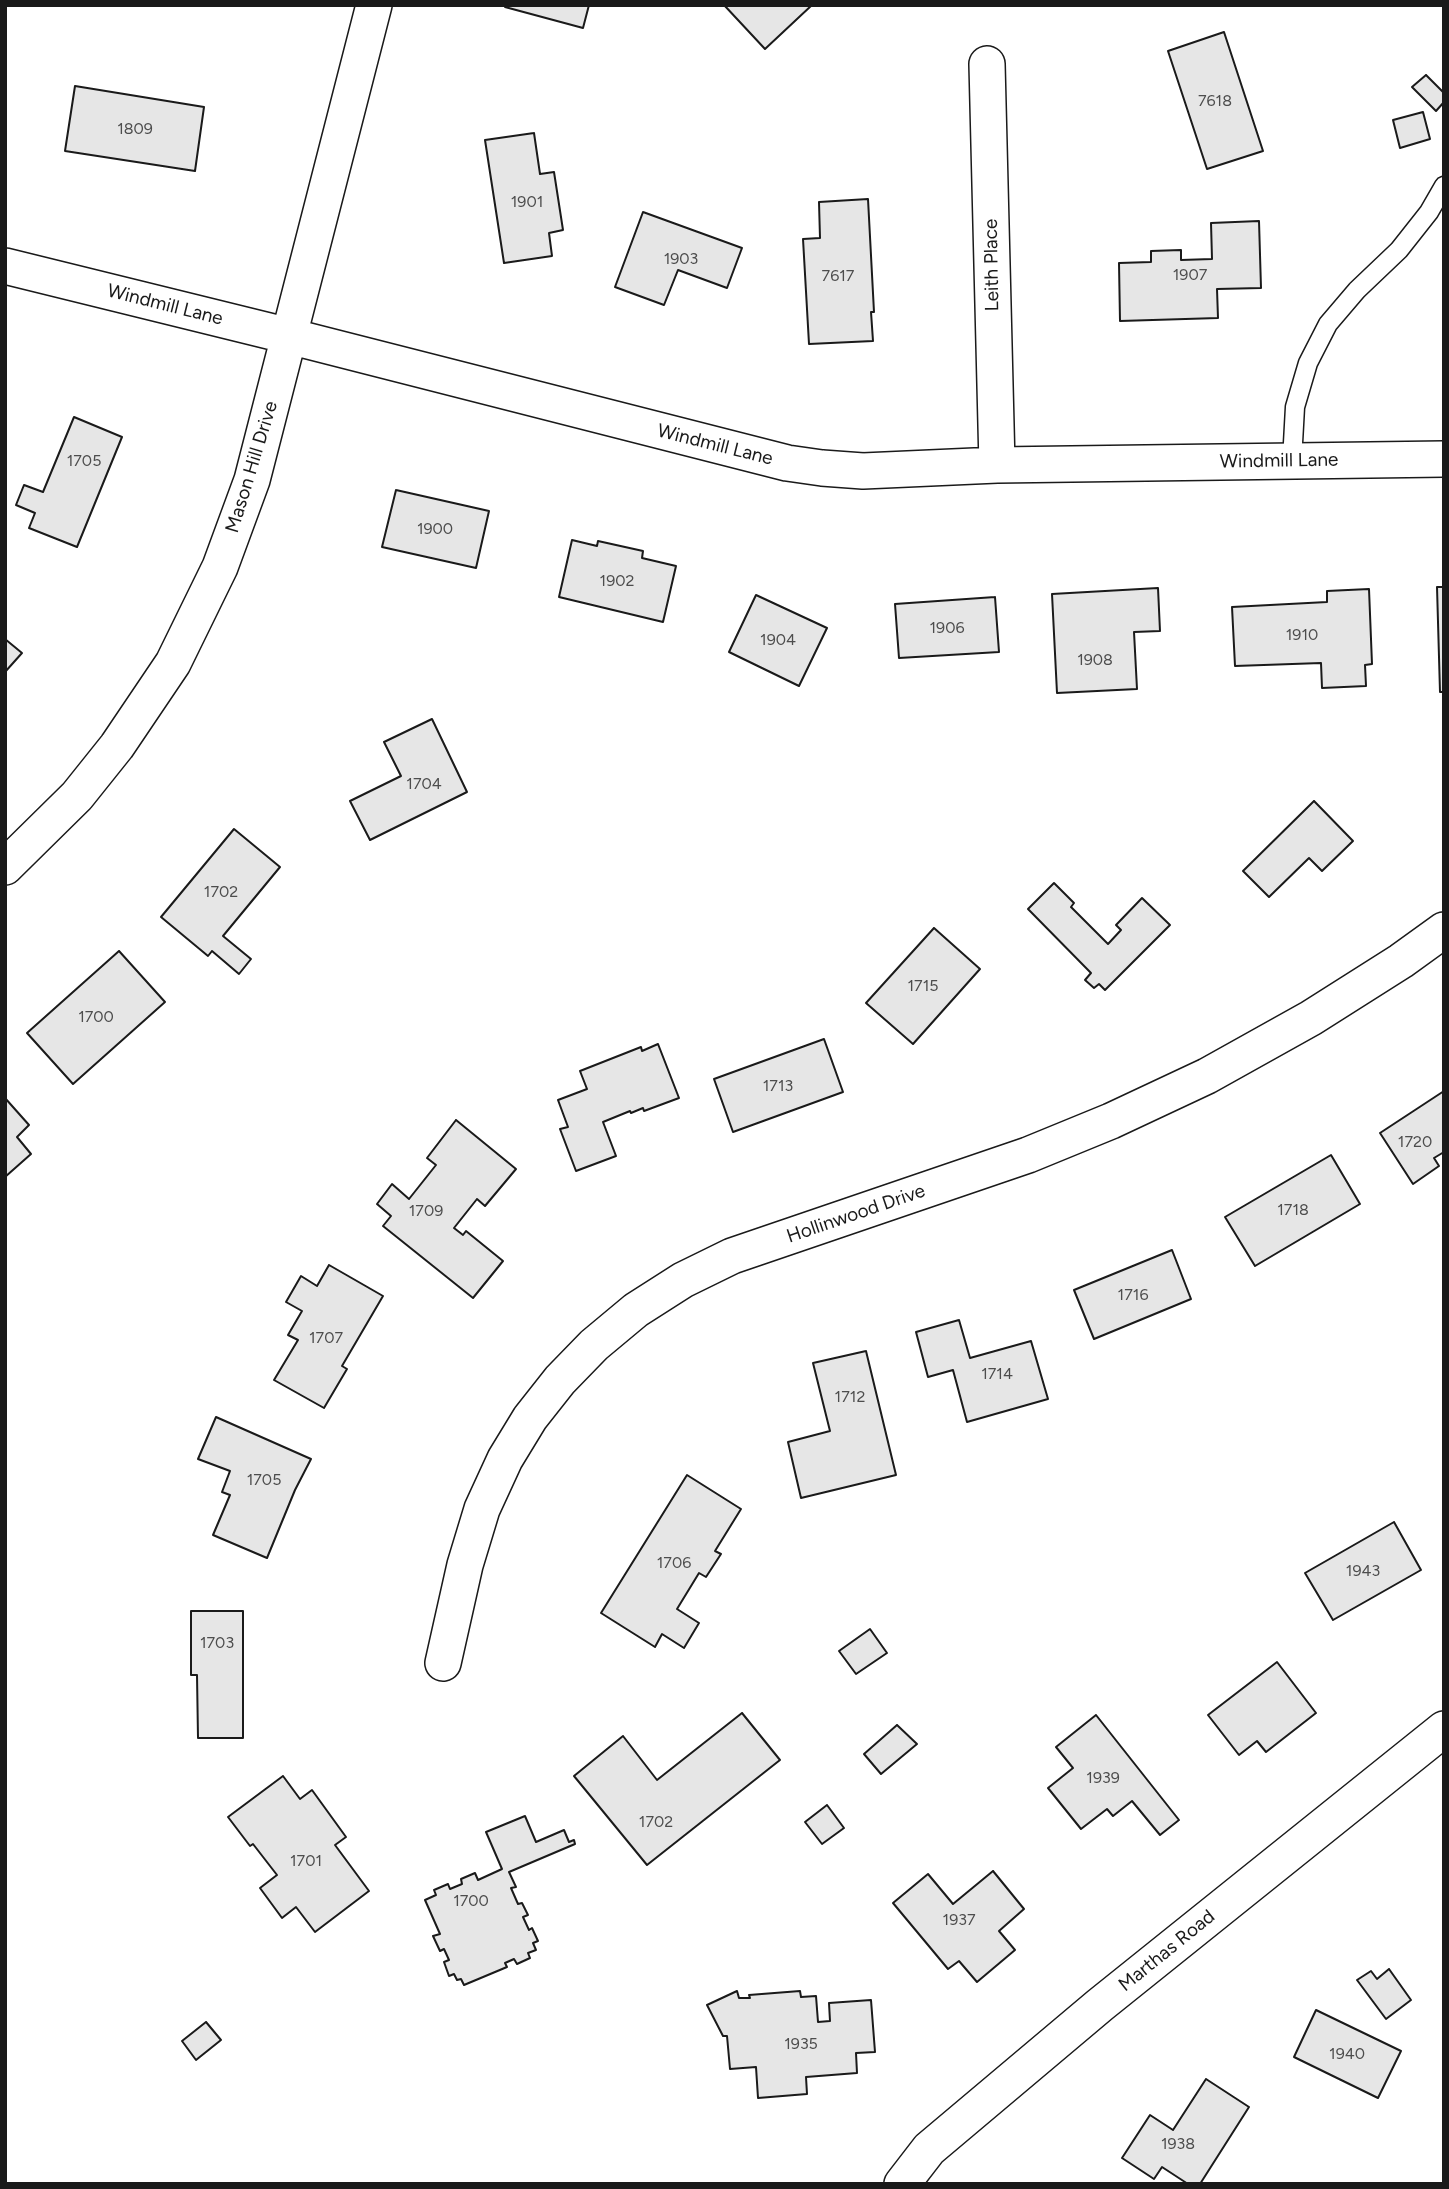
<!DOCTYPE html>
<html>
<head>
<meta charset="utf-8">
<style>
  body { margin:0 }
  #map { position:relative; width:1449px; height:2189px; overflow:hidden; background:#fff; font-family:Figtree,sans-serif }
  canvas { display:block }
  .frame { position:absolute; inset:0; border:7px solid #1a1a1a; pointer-events:none }
</style>
</head>
<body>
<div id="map">
<canvas width="1449" height="2189"></canvas>
<div class="frame"></div>
</div>
<script>
const g = document.querySelector('canvas').getContext('2d');
g.lineJoin = 'round';
function fillPath(path, color) { g.fillStyle = color; g.fill(path, 'evenodd'); }
const toPath = rows => new Path2D(rows.map(r => 'M' + r).join(''));
function strokePath(path, color, width, dash) { g.strokeStyle = color; g.lineWidth = width; g.lineCap = dash ? 'butt' : 'round'; g.setLineDash(dash || []); g.stroke(path); }
function write(font, color, halo, rows, align = 'center') {
  g.font = font + ' Figtree,sans-serif'; g.lineWidth = 5; g.setLineDash([]); g.textBaseline = 'middle'; g.strokeStyle = halo; g.fillStyle = color; for (const [text, x, y, turn = 0] of rows) {
    g.save(); g.translate(x, y); g.rotate((+turn || 0) * Math.PI / 180); g.textAlign = isNaN(turn) ? turn : align; if (halo) g.strokeText(text, 0, 0); g.fillText(text, 0, 0); g.restore();
  }
}
const building = toPath([
  [505,5,589,5,583,28,505,7,505,5],
  [724,5,812,5,765,49,724,5],
  [1224,32,1263,151,1207,169,1168,51,1224,32],
  [1426,75,1444,93,1444,102,1436,111,1412,87,1426,75],
  [75,86,204,107,195,171,65,151,75,86],
  [1423,112,1430,139,1400,148,1393,120,1423,112],
  [534,133,540,174,554,172,563,230,549,233,552,256,504,263,485,140,534,133],
  [868,199,874,312,871,312,873,341,809,344,803,239,820,238,819,202,868,199],
  [643,212,742,248,727,288,678,270,664,305,615,287,643,212],
  [1259,221,1261,288,1217,289,1218,318,1120,321,1119,263,1151,262,1151,251,1181,250,1181,260,1212,259,1211,223,1259,221],
  [74,417,122,437,77,547,29,528,35,513,16,505,24,485,43,492,74,417],
  [396,490,489,511,476,568,382,547,396,490],
  [572,540,597,546,598,541,643,551,642,558,676,566,663,622,559,597,572,540],
  [1437,587,1444,587,1444,692,1440,692,1437,587],
  [1158,588,1160,631,1134,632,1137,689,1057,693,1052,594,1158,588],
  [1369,589,1372,664,1365,665,1366,686,1322,688,1321,663,1235,666,1232,607,1327,602,1327,591,1369,589],
  [756,595,827,628,799,686,729,652,756,595],
  [995,597,999,652,899,658,895,604,995,597],
  [5,639,22,653,5,672,5,639],
  [432,719,467,792,370,840,350,801,401,776,384,742,432,719],
  [1314,801,1353,841,1322,871,1309,858,1269,897,1243,871,1314,801],
  [234,829,280,867,223,936,251,959,239,974,212,951,208,956,161,917,234,829],
  [1054,883,1074,903,1071,907,1108,944,1121,930,1116,925,1142,898,1170,925,1105,990,1099,984,1094,988,1085,980,1091,973,1028,909,1054,883],
  [934,928,980,969,913,1044,866,1003,934,928],
  [119,951,165,1002,73,1084,27,1033,119,951],
  [824,1039,843,1092,733,1132,714,1079,824,1039],
  [658,1044,679,1098,644,1111,643,1108,631,1113,630,1111,603,1122,616,1156,576,1171,560,1129,568,1127,558,1100,587,1089,580,1071,641,1047,642,1051,658,1044],
  [1444,1091,1444,1152,1434,1158,1439,1166,1413,1184,1380,1133,1444,1091],
  [5,1098,29,1125,17,1137,31,1154,5,1177,5,1098],
  [456,1120,516,1169,485,1206,477,1199,454,1228,463,1235,466,1231,503,1261,473,1298,383,1226,391,1216,377,1204,392,1184,409,1199,436,1165,427,1158,456,1120],
  [1331,1155,1360,1204,1255,1266,1225,1217,1331,1155],
  [1172,1250,1191,1299,1094,1339,1074,1290,1172,1250],
  [329,1265,383,1296,342,1366,347,1369,324,1408,274,1380,298,1340,288,1335,302,1311,286,1302,301,1276,317,1286,329,1265],
  [959,1320,970,1358,1031,1341,1048,1399,967,1422,953,1370,928,1377,916,1332,959,1320],
  [866,1351,896,1475,801,1498,788,1442,830,1431,813,1363,866,1351],
  [216,1417,311,1459,295,1490,267,1558,213,1535,230,1495,222,1492,230,1471,198,1459,216,1417],
  [687,1475,741,1509,715,1551,721,1554,706,1577,699,1573,677,1609,699,1623,684,1648,662,1634,655,1647,601,1613,687,1475],
  [1394,1522,1421,1570,1333,1620,1305,1573,1394,1522],
  [191,1611,243,1611,243,1738,198,1738,197,1675,191,1675,191,1611],
  [870,1629,887,1653,856,1674,839,1651,870,1629],
  [1277,1662,1316,1713,1266,1752,1257,1741,1239,1755,1208,1715,1277,1662],
  [742,1713,780,1760,647,1865,574,1776,623,1736,657,1780,742,1713],
  [1096,1715,1179,1820,1160,1835,1132,1801,1113,1816,1107,1809,1081,1829,1048,1788,1073,1768,1056,1747,1096,1715],
  [897,1725,917,1744,881,1774,864,1754,897,1725],
  [283,1776,300,1799,312,1790,346,1837,335,1845,369,1891,315,1932,296,1907,282,1918,260,1888,277,1875,253,1844,250,1846,228,1817,283,1776],
  [827,1805,844,1828,822,1844,805,1822,827,1805],
  [525,1816,536,1842,564,1830,569,1842,574,1840,575,1844,509,1872,516,1887,511,1888,518,1904,522,1903,528,1915,523,1917,529,1930,532,1928,538,1941,533,1943,536,1950,528,1953,530,1958,517,1964,514,1959,505,1963,507,1967,464,1985,461,1979,457,1980,454,1974,449,1976,444,1962,449,1960,444,1949,440,1951,433,1936,440,1934,425,1900,436,1895,434,1890,448,1884,450,1889,462,1884,461,1879,475,1873,478,1880,502,1869,486,1832,525,1816],
  [993,1871,1024,1909,999,1931,1015,1950,977,1982,959,1961,948,1969,893,1903,928,1874,953,1904,993,1871],
  [1389,1969,1411,2000,1386,2019,1357,1980,1371,1971,1377,1979,1389,1969],
  [737,1991,739,1998,750,1998,749,1995,800,1991,801,1997,816,1996,818,2022,830,2021,829,2003,871,2000,875,2052,856,2053,857,2073,806,2077,807,2094,758,2098,756,2067,730,2069,727,2036,723,2036,707,2005,737,1991],
  [1316,2010,1401,2051,1378,2098,1294,2057,1316,2010],
  [206,2022,221,2040,196,2060,182,2041,206,2022],
  [1206,2079,1249,2107,1200,2184,1188,2184,1162,2167,1154,2179,1122,2158,1150,2115,1173,2130,1206,2079]
]);
const lane = toPath([
  [1292,461,1295,407,1308,363,1328,324,1357,290,1399,250,1429,212,1444,186]
]);
const street = toPath([
  [987,64,997,465],
  [5,266,289,336,787,463,822,468,863,471,997,465,1444,459],
  [5,867,77,796,117,746,173,663,220,567,252,480,374,5],
  [443,1663,465,1565,482,1509,505,1459,530,1418,560,1380,594,1345,636,1310,683,1280,732,1256,1028,1155,1111,1121,1207,1076,1311,1018,1401,961,1444,930],
  [902,2184,929,2149,1100,2005,1444,1729]
]);
const numberNames = [
  ["7618",1215,101],
  ["1809",135,129],
  ["1901",527,202],
  ["1903",681,259],
  ["1907",1190,275],
  ["7617",838,276],
  ["1705",84,461],
  ["1900",435,529],
  ["1902",617,581],
  ["1906",947,628],
  ["1910",1302,635],
  ["1904",778,640],
  ["1908",1095,660],
  ["1704",424,784],
  ["1702",221,892],
  ["1715",923,986],
  ["1700",96,1017],
  ["1713",778,1086],
  ["1720",1415,1142],
  ["1718",1293,1210],
  ["1709",426,1211],
  ["1716",1133,1295],
  ["1707",326,1338],
  ["1714",997,1374],
  ["1712",850,1397],
  ["1705",264,1480],
  ["1706",674,1563],
  ["1943",1363,1571],
  ["1703",217,1643],
  ["1939",1103,1778],
  ["1702",656,1822],
  ["1701",306,1861],
  ["1700",471,1901],
  ["1937",959,1920],
  ["1935",801,2044],
  ["1940",1347,2054],
  ["1938",1178,2144]
];
const streetNames = [
  ["Leith Place",992,265,-91],
  ["Windmill Lane",165,305,14],
  ["Windmill Lane",715,445,14],
  ["Windmill Lane",1279,461,-1],
  ["Mason Hill Drive",252,467,-73],
  ["Hollinwood Drive",856,1214,-19],
  ["Marthas Road",1167,1951,-39]
];
fillPath(building, '#e6e6e6');
strokePath(building, '#1a1a1a', 2);
strokePath(lane, '#1a1a1a', 21);
strokePath(street, '#1a1a1a', 38);
strokePath(lane, '#fff', 18);
strokePath(street, '#fff', 35);
write('16px', '#4d4d4d', null, numberNames);
write('19px', '#1a1a1a', '#fff', streetNames);
</script>
</body>
</html>
